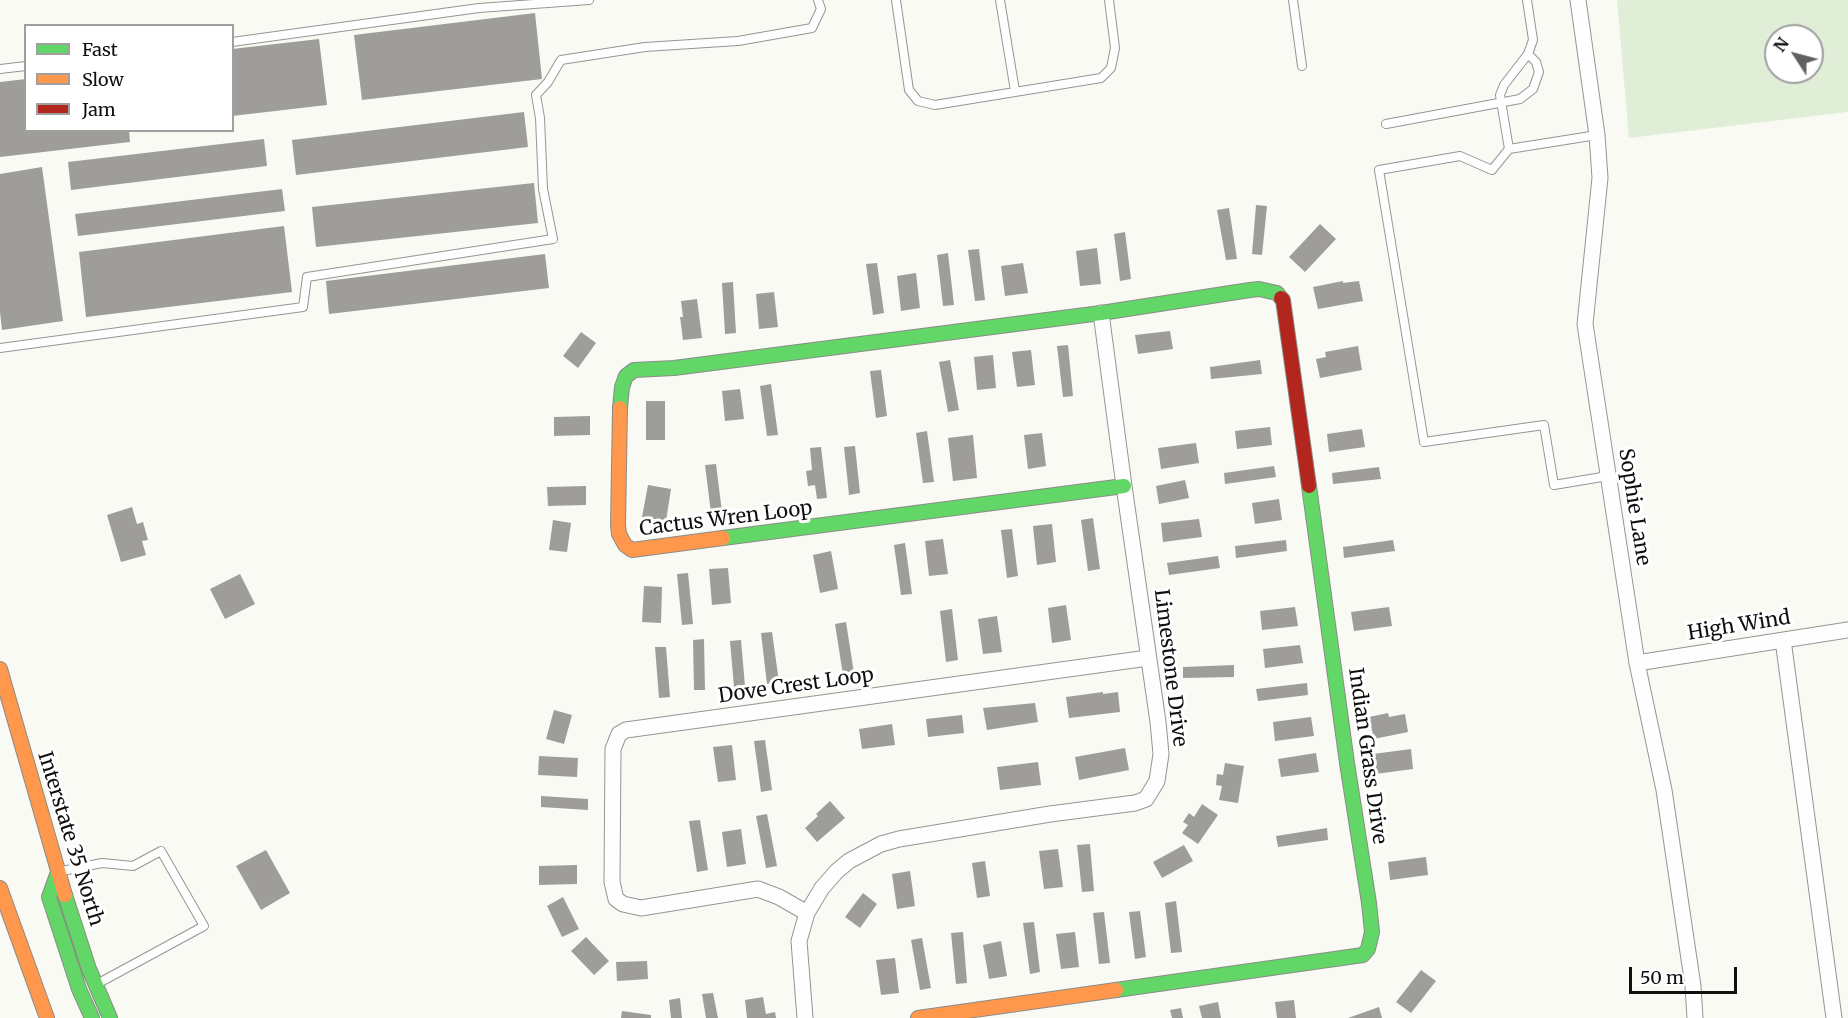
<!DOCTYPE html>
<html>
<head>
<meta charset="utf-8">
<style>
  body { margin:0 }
  #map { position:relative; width:1848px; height:1018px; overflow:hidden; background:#fafaf5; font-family:Merriweather,serif }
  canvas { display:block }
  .legend { position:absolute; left:24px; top:24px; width:210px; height:108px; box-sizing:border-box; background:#fff; border:2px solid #9f9f9f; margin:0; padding:8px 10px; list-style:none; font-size:18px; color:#0f0f0f }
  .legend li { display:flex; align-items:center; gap:12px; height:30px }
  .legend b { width:30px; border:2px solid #9f9f9f }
  .north { position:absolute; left:1764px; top:24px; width:60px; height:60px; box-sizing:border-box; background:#fff; border:2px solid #9f9f9f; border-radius:50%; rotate:306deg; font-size:16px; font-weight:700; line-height:24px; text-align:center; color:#0f0f0f }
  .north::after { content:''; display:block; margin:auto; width:21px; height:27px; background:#616160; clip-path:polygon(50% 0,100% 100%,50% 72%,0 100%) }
  .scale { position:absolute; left:1629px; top:967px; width:108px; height:27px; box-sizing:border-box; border:3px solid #0f0f0f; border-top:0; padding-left:8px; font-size:18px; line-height:21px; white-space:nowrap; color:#0f0f0f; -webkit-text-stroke:4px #fff; paint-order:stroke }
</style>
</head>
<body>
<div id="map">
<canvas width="1848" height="1018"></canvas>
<ul class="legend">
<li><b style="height:8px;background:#63d668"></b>Fast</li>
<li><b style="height:8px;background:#ff974d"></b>Slow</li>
<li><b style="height:8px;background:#b3261e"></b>Jam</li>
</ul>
<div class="north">N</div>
<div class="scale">50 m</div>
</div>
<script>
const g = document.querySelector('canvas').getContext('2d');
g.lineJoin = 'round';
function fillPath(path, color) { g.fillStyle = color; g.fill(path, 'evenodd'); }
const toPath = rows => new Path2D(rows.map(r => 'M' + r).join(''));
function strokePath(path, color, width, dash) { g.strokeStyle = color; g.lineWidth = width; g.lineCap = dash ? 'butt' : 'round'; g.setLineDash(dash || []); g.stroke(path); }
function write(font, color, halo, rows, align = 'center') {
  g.font = font + ' Merriweather,serif'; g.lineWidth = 6; g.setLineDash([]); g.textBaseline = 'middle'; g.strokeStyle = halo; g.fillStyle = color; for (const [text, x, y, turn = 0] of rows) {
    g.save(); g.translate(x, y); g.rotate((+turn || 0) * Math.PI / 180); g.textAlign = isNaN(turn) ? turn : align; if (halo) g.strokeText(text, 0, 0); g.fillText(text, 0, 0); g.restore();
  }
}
const green = toPath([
  [1617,0,1848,0,1848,112,1629,138],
  [1776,36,1812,36,1812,72,1776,72]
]);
const building = toPath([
  [535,13,542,79,362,100,354,35],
  [319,39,327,105,232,116,232,49],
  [26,79,26,130,129,130,130,142,0,157,0,82],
  [524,112,528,147,296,175,292,140],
  [264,139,267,166,71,190,68,162],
  [42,167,63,321,2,330,0,312,0,174],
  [534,183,538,223,316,247,312,207],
  [282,189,285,211,78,236,75,214],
  [1256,205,1267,206,1262,255,1252,254],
  [1229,208,1237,259,1226,260,1217,210],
  [1320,224,1336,239,1305,272,1289,257],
  [284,226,292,292,86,317,79,252],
  [1125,232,1131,279,1120,281,1114,234],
  [1097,248,1101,284,1080,286,1076,251],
  [979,249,985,300,975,301,968,250],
  [948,253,954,305,943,306,937,255],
  [545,254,549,288,329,314,326,281],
  [877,263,884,313,873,315,866,264],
  [1023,263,1028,293,1005,296,1001,266],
  [916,273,920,308,901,311,897,276],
  [1343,281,1343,283,1359,281,1363,301,1318,309,1313,287],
  [733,282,736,333,725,334,722,283],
  [774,292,778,327,759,329,756,294],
  [697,299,702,338,683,340,680,317,683,317,681,301],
  [1170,331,1173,349,1138,354,1135,335],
  [581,332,596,343,578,368,563,356],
  [1068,345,1073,396,1063,397,1057,346],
  [1358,346,1362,370,1320,378,1316,359,1326,357,1325,352],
  [1031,350,1035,385,1017,387,1012,352],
  [993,355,996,388,977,390,974,357],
  [950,360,959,410,948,412,939,362],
  [1260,360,1262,374,1211,379,1210,367],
  [881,370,887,416,876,418,870,371],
  [771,384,778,435,767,436,760,386],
  [740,389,744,419,725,421,722,391],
  [646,401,665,401,665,440,646,440],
  [590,416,590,435,554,436,554,417],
  [1270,427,1272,445,1237,449,1235,431],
  [1362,429,1365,447,1329,452,1327,434],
  [927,431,934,482,923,483,916,433],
  [1042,433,1046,466,1028,469,1024,435],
  [973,435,977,478,953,481,948,438],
  [1196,443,1199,463,1161,469,1158,448],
  [855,446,860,493,849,495,844,447],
  [821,447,827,498,817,499,815,485,808,486,806,471,812,470,810,448],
  [716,464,722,512,711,513,705,465],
  [1274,466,1276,477,1225,484,1224,473],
  [1379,467,1381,479,1333,484,1332,473],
  [1185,480,1189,498,1159,504,1156,486],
  [648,485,671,489,666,521,642,517],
  [586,486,586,505,548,506,547,487],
  [1279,499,1282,520,1255,524,1252,503],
  [132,507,137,524,143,522,148,540,142,541,146,555,121,562,107,515],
  [1093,518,1100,569,1088,571,1081,520],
  [1199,519,1202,537,1163,542,1161,523],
  [553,520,571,523,567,552,549,550],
  [1052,524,1056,562,1037,565,1033,526],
  [1012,529,1018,576,1007,578,1001,530],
  [943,539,948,574,929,576,925,541],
  [1286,540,1287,551,1236,558,1235,546],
  [1393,540,1395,551,1344,558,1343,547],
  [905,543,912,594,901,595,894,545],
  [831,551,838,589,820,593,813,555],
  [1218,556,1220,568,1169,575,1167,563],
  [728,568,731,603,712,605,709,569],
  [688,573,693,624,682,625,677,574],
  [240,574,255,604,225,619,210,589],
  [644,586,662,587,661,623,642,622],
  [1066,605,1071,640,1052,643,1048,608],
  [1295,607,1298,626,1262,630,1260,611],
  [1389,607,1392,626,1354,631,1351,612],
  [952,609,958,660,946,662,940,611],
  [997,616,1002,652,983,654,978,619],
  [846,622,854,673,843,675,835,624],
  [772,632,779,682,767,684,761,633],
  [704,639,705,690,694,690,693,640],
  [741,640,745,686,734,687,730,641],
  [1300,645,1303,663,1265,668,1263,649],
  [655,647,666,647,670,697,659,698],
  [1234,665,1234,677,1183,678,1183,667],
  [1307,683,1308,695,1258,701,1256,689],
  [1103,692,1103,694,1118,692,1120,712,1069,718,1066,697],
  [1035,703,1038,722,987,730,983,708],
  [554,710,572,715,564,744,546,739],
  [1388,713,1389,717,1405,714,1408,732,1374,739,1369,717],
  [962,715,964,733,928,737,926,719],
  [1311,717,1314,736,1275,741,1273,722],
  [892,724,895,745,862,749,859,729],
  [765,740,772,790,761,792,754,741],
  [732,745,736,780,718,782,713,747],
  [1125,748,1129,770,1079,780,1075,757],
  [1411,749,1413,769,1375,774,1373,754],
  [1316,753,1319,772,1281,777,1278,759],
  [539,756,578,758,577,777,538,775],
  [1038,762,1041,785,1000,790,997,767],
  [1225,763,1244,766,1238,803,1219,800,1222,786,1216,785,1217,774,1223,775],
  [541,796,588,799,588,810,541,807],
  [830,801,845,818,817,842,805,828,818,816,816,814],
  [1202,804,1218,815,1198,844,1182,833,1188,825,1183,822,1189,813,1194,817],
  [767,814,777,866,766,868,756,816],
  [700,820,708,870,697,872,689,821],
  [1327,828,1328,840,1278,847,1276,836],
  [741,829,746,864,727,867,722,832],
  [1090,844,1094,891,1082,892,1077,845],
  [1184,845,1193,861,1162,878,1153,862],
  [1058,849,1063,887,1044,889,1039,851],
  [266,850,290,893,261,910,236,866],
  [1426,857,1428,875,1390,880,1388,862],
  [985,861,990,896,977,898,972,863],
  [577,865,577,884,539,885,539,866],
  [910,871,915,906,897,909,892,874],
  [863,893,877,904,860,928,845,917],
  [563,897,579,929,562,937,547,906],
  [1176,901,1182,952,1171,953,1165,903],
  [1140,911,1146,957,1135,959,1129,912],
  [1104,912,1110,963,1099,964,1093,913],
  [1034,922,1040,972,1030,974,1023,923],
  [963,932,967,983,956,984,951,933],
  [1075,932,1079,967,1061,969,1056,934],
  [586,937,609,961,594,975,571,951],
  [922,938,931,988,920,990,911,940],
  [1001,941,1007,976,989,979,983,945],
  [895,958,899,993,881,995,876,960],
  [647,961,648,979,617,981,616,962],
  [1421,970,1436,981,1411,1013,1396,1002],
  [713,993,718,1018,706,1018,702,994],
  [763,997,766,1014,775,1012,776,1018,747,1018,745,1000],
  [680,998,682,1018,671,1018,669,1000],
  [1294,1000,1296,1018,1277,1018,1275,1002],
  [1218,1002,1221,1018,1202,1018,1199,1006],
  [1379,1007,1382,1018,1348,1018],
  [1181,1008,1183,1018,1172,1018,1170,1010],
  [622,1011,651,1015,651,1018,621,1018]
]);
const lane = toPath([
  [896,0,909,90,918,101,935,105,1101,78,1111,68,1115,48,1109,0],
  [1000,0,1015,91],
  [1293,0,1302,66],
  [232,42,479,8,589,0],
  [0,69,26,66],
  [1386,124,1520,99,1533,89,1539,72,1536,62,1528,54],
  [1597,135,1509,149,1492,170,1460,156,1379,170,1424,442,1544,425,1554,485,1608,476],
  [1509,149,1500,95,1504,85,1528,54,1533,40,1527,0],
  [0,348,303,307,307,277,553,239,543,189,540,118,536,95,548,82,561,60,645,47,738,41,812,28,821,9,818,0],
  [62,871,102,863,133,866,161,851,204,926,97,984]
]);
const street = toPath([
  [1578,0,1597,135,1600,178,1585,324,1637,663,1664,790,1693,986,1695,1018],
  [1783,640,1834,1018],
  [1637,663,1848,630],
  [807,913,779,897,758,889,641,908,623,904,616,899,612,882,613,749,619,734,626,730,1148,658],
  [805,1018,799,941,807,913,822,888,837,871,849,861,881,844,899,839,1050,814,1135,803,1146,799,1157,781,1161,754,1158,722,1124,486,1101,313]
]);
const fast = toPath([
  [620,408,622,387,626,376,634,370,674,368,1101,313,1250,290,1259,289,1277,293,1281,298],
  [723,538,1124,486],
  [58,872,49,897,79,989,92,1018],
  [65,895,89,969,110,1018],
  [1116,990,1363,955,1368,949,1372,932,1369,903,1347,763,1309,486]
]);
const slow = toPath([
  [620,408,618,525,619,534,625,545,632,550,723,538],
  [0,669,65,895],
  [0,888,47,1018],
  [918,1018,1116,990]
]);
const jam = toPath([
  [1281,298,1283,300,1309,486]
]);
const streetNames = [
  ["Sophie Lane",1634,507,81],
  ["Cactus Wren Loop",726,519,-7],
  ["High Wind",1739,626,-9],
  ["Limestone Drive",1170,668,83],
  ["Dove Crest Loop",796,686,-8],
  ["Indian Grass Drive",1367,756,82],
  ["Interstate 35 North",70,839,73]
];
fillPath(green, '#e0eed7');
fillPath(building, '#9e9d9a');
strokePath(lane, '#959593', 10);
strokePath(street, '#959593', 17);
strokePath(fast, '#8b8b89', 16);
strokePath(slow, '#8b8b89', 16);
strokePath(jam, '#8b8b89', 16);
strokePath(lane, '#fefefe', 8);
strokePath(street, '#fefefe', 15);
strokePath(fast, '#63d668', 14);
strokePath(slow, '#ff974d', 14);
strokePath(jam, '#b3261e', 14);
write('20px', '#0f0f0f', '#fff', streetNames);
</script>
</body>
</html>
